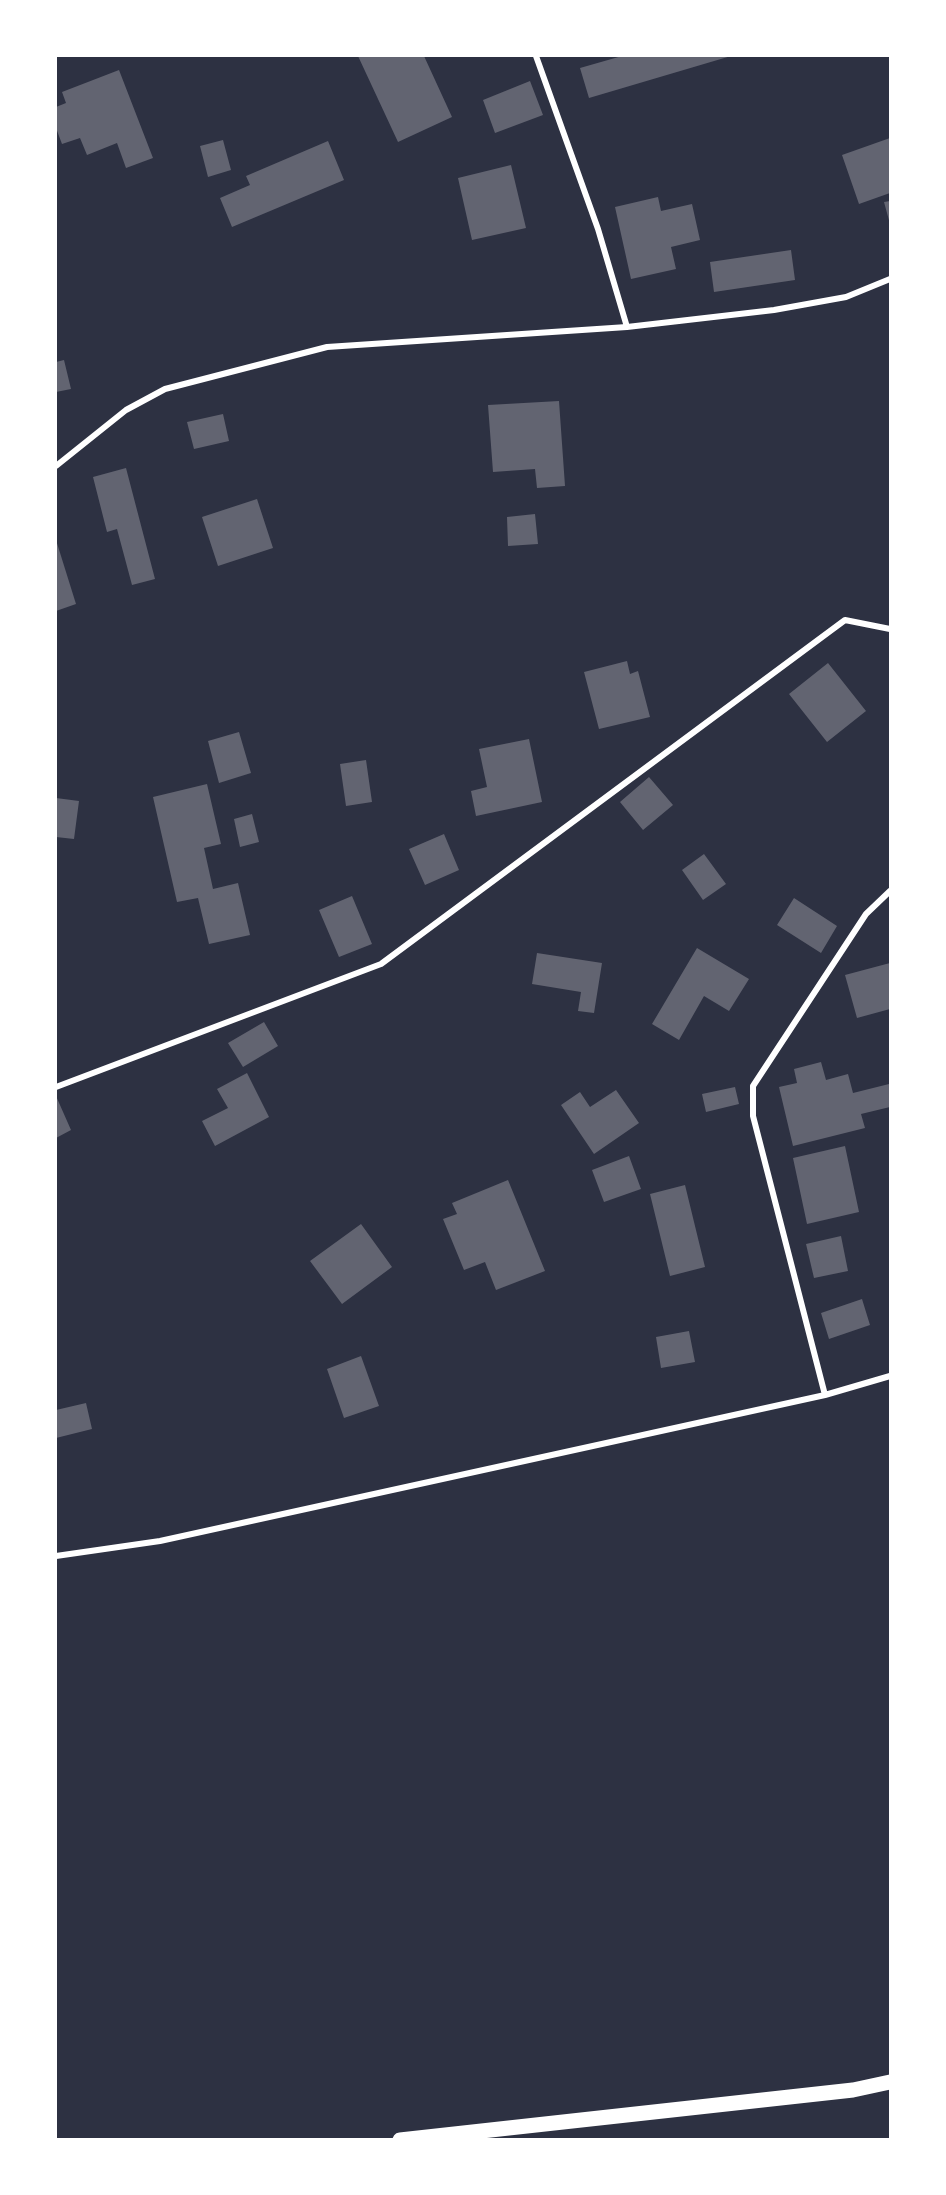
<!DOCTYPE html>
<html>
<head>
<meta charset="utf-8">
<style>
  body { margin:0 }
  #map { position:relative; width:946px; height:2195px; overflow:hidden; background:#2d3142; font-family:Bitter,serif }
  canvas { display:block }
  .frame { position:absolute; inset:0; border:57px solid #fff; pointer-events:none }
</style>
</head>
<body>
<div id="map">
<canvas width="946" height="2195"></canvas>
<div class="frame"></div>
</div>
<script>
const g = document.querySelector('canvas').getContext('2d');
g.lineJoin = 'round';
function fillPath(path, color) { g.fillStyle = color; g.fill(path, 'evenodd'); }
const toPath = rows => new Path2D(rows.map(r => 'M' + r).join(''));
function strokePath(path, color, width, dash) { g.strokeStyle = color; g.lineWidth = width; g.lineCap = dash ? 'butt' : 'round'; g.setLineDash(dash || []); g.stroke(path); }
const building = toPath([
  [358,56,424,56,452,117,398,142],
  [622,56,731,56,589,98,580,68],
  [119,70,153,158,126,168,117,143,87,155,80,138,62,144,56,128,56,107,66,103,62,92],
  [530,81,543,115,495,133,483,100],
  [890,138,890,193,859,204,842,155],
  [223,140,231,170,208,177,200,146],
  [328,141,344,180,232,227,220,198,250,185,246,176],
  [511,165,526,228,472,240,458,178],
  [658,197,661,211,692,204,700,240,671,247,676,269,631,279,615,207],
  [890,201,890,224,884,202],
  [791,250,795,280,714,292,710,262],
  [64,360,71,389,56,392,56,362],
  [559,401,565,486,537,488,535,469,493,472,488,405],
  [223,414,229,441,194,449,187,422],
  [126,468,155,579,132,585,117,529,107,532,93,477],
  [257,499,273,548,218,566,202,517],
  [535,514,538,544,508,546,507,517],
  [56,540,76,604,56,611],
  [627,661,630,674,638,671,650,717,599,729,584,672],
  [828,663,866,711,827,742,789,694],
  [239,732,251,773,219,783,208,741],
  [529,739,542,802,476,816,471,791,487,787,479,749],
  [366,760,372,802,346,806,340,764],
  [649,777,673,805,643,830,620,802],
  [207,784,221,844,204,848,213,889,238,883,250,935,209,944,198,898,177,902,153,797],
  [56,798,79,801,74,839,56,837],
  [252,814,259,842,240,847,234,819],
  [444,834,459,870,425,885,409,849],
  [704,854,726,884,703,900,682,870],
  [352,896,372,944,339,957,319,910],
  [794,898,837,926,821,953,777,925],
  [697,948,749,979,729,1011,704,996,679,1040,652,1024],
  [537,953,602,963,594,1013,578,1011,581,992,532,984],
  [890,963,890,1009,857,1018,845,975],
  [264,1022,278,1046,243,1067,228,1043],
  [821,1062,826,1080,848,1074,853,1093,889,1084,890,1107,861,1114,865,1128,793,1146,779,1087,797,1083,794,1069],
  [247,1073,269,1117,215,1146,202,1121,228,1108,217,1089],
  [735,1087,739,1104,706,1112,702,1094],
  [616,1090,639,1123,594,1154,561,1105,580,1092,590,1107],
  [56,1096,71,1130,56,1138],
  [845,1146,859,1212,807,1224,793,1158],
  [629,1156,641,1189,604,1202,592,1170],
  [508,1180,545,1271,496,1290,485,1262,464,1270,443,1219,457,1214,452,1203],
  [685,1185,705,1267,670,1276,650,1194],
  [361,1224,392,1267,342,1304,310,1261],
  [841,1236,848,1271,814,1278,806,1244],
  [862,1299,870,1325,829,1339,821,1313],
  [689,1331,695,1362,661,1368,656,1337],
  [361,1356,379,1406,344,1418,327,1369],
  [86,1403,92,1429,56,1438,56,1410]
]);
const minor = toPath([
  [536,56,598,229,627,327],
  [56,466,126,410,165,389,327,347,627,327,774,310,846,297,890,279],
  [56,1087,381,964,845,620,890,629],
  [825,1395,753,1116,753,1086,866,914,890,891],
  [56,1556,160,1541,825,1395,890,1376]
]);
const primary = toPath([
  [400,2140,853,2090,890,2082]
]);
fillPath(building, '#626471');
strokePath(minor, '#fff', 6);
strokePath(primary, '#fff', 15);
</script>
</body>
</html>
